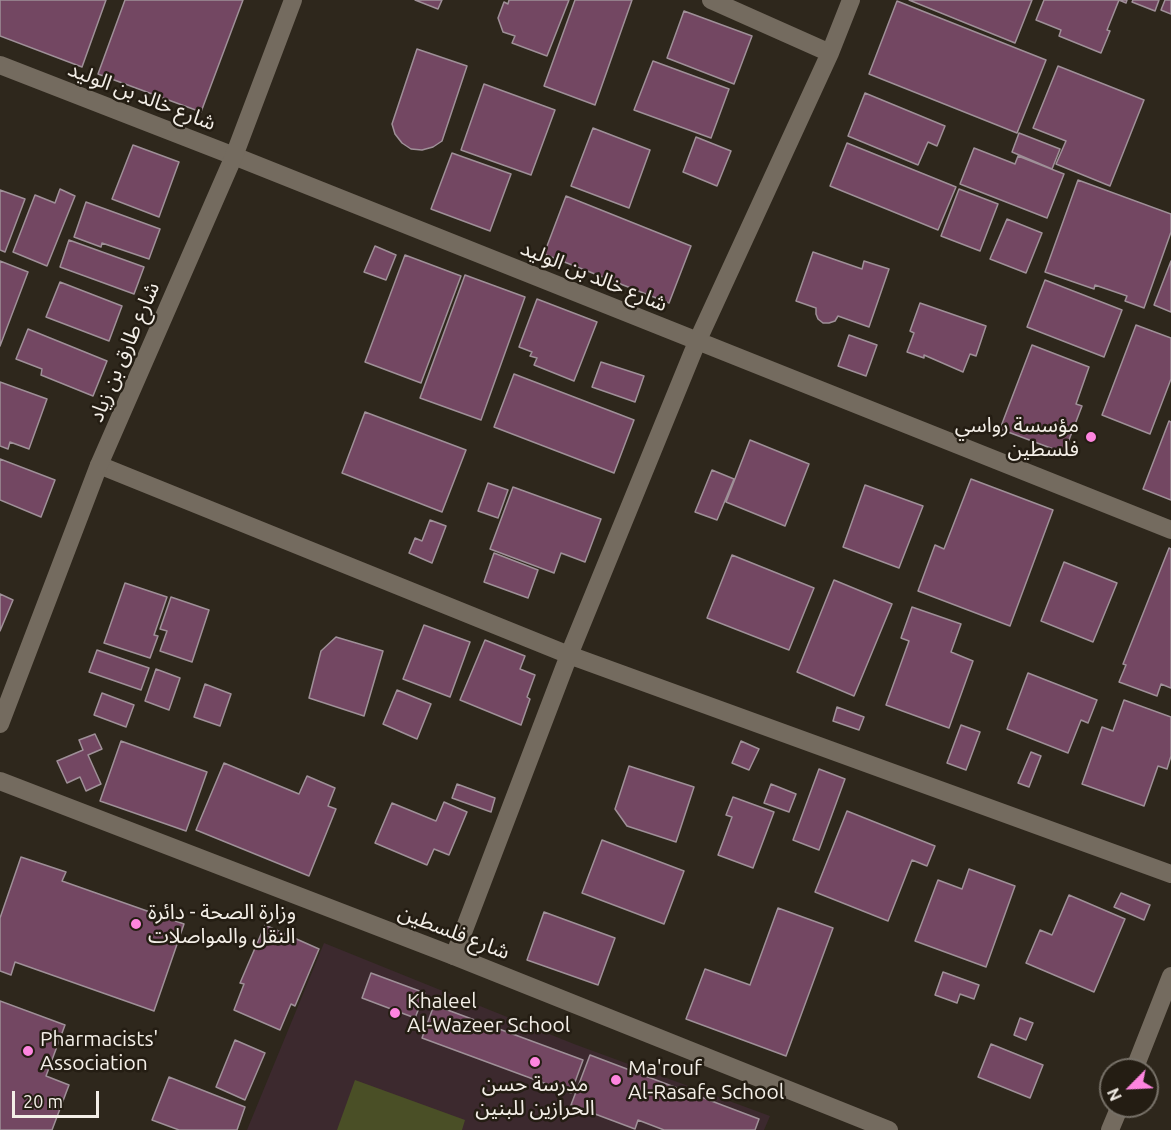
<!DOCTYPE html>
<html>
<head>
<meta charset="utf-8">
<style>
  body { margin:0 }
  #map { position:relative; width:1171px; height:1130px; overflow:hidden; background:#2e271c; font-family:Ubuntu,sans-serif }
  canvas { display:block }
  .north { position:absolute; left:1099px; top:1058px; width:60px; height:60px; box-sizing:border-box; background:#241d13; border:2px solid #777168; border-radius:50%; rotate:246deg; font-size:16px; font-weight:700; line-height:24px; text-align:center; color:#f3eee7 }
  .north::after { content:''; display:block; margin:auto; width:21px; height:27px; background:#fe85df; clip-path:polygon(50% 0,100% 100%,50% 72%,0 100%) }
  .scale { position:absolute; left:12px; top:1091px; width:87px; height:27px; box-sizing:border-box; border:3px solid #f3eee7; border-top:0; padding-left:8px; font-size:18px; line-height:21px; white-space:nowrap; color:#f3eee7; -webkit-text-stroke:4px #241d13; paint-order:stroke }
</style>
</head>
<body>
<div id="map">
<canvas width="1171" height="1130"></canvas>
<div class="north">N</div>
<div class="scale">20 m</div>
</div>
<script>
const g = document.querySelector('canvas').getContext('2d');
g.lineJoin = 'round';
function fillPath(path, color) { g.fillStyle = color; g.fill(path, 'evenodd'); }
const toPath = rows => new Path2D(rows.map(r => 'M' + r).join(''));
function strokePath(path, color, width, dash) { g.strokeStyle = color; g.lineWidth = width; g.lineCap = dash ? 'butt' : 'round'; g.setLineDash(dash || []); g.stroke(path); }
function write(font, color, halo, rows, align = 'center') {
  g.font = font + ' Ubuntu,"Noto Sans Arabic",sans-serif'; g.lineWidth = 5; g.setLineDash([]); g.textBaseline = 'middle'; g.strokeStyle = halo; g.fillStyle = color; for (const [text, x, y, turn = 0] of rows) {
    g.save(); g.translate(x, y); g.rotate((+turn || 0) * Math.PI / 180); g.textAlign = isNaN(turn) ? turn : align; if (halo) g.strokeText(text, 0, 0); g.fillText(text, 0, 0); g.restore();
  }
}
const education = toPath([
  [324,943,574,1044,770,1116,764,1130,247,1130]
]);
const green = toPath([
  [355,1080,465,1120,462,1130,337,1130]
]);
const building = toPath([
  [0,0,106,0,82,67,0,36,0,0],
  [125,0,243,0,201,112,98,74,125,0],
  [415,0,442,0,438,9,415,0],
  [509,0,569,0,547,56,512,43,515,36,503,32,498,18,504,2,508,4,509,0],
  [575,0,632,0,595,105,544,86,575,0],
  [909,0,1032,0,1015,43,909,0],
  [1044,0,1127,0,1126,3,1119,0,1107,30,1110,31,1101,53,1059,36,1061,30,1036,20,1044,0],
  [1133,0,1159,0,1155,11,1132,2,1133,0],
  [1165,0,1171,0,1171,14,1161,10,1165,0],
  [897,1,1046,60,1017,133,869,74,897,1],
  [684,11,752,36,734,84,667,58,684,11],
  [417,49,467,66,442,141,433,147,422,150,411,149,402,143,395,134,392,124,417,49],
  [653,61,729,89,711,138,634,110,653,61],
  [1058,66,1144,100,1110,186,1056,164,1066,141,1033,128,1058,66],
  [484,84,555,110,531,175,461,150,484,84],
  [865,93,945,126,937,146,928,142,918,165,848,136,865,93],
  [593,128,650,150,629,208,571,186,593,128],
  [1019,133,1060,149,1052,169,1012,152,1019,133],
  [696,137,731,151,717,186,683,172,696,137],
  [847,143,956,187,938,230,830,186,847,143],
  [133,145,179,162,159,217,112,199,133,145],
  [974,148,1015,164,1018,156,1064,174,1047,218,960,184,974,148],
  [452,153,511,174,490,231,431,209,452,153],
  [1078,180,1171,214,1171,232,1144,308,1125,301,1127,296,1095,285,1094,289,1045,272,1078,180],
  [60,189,75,196,47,266,13,252,35,195,55,203,60,189],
  [959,189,998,204,980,251,941,236,959,189],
  [0,190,25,199,5,252,0,250,0,190],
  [566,196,691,246,669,303,544,254,566,196],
  [86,202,160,229,149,259,102,243,101,247,74,237,86,202],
  [1007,219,1042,233,1026,273,990,259,1007,219],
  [69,240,144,267,134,294,60,267,69,240],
  [375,246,396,255,386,280,364,272,375,246],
  [813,252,862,269,864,261,889,269,869,327,838,316,835,321,829,323,823,323,818,319,816,314,816,308,796,301,813,252],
  [405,255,461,276,421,383,365,362,405,255],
  [0,261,28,272,0,346,0,261],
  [1171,261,1171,312,1154,305,1171,261],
  [465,275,525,297,481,420,420,398,465,275],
  [1045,280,1122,310,1104,357,1027,327,1045,280],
  [60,282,122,306,109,341,46,317,60,282],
  [537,299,597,322,574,381,534,365,537,358,530,356,532,352,519,347,537,299],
  [920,303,986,326,976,356,970,354,963,372,924,355,924,358,907,352,914,333,910,331,920,303],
  [1136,325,1171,338,1171,379,1150,434,1102,415,1136,325],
  [28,329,107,361,93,396,41,375,42,369,16,359,28,329],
  [849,335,877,345,866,376,838,366,849,335],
  [1032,345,1089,367,1076,404,1082,406,1064,453,1000,429,1032,345],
  [601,362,644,376,635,402,592,387,601,362],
  [514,374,634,420,614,473,494,427,514,374],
  [0,382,47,399,29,449,10,442,8,449,0,446,0,382],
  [365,412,466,450,442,512,342,473,365,412],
  [1169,421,1171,422,1171,500,1143,489,1169,421],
  [750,440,809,464,785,526,726,502,750,440],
  [0,459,55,480,41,517,0,500,0,459],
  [712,470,734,479,717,520,695,512,712,470],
  [971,479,1053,510,1010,626,918,591,935,545,944,549,971,479],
  [488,483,508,490,498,518,478,511,488,483],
  [865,485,923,506,899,568,843,547,865,485],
  [513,487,601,519,585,562,561,553,554,573,490,549,513,487],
  [430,520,446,526,432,563,409,553,415,538,422,541,430,520],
  [1169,548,1171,549,1171,688,1161,684,1157,696,1119,682,1126,665,1123,664,1169,548],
  [494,553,538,570,528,598,484,582,494,553],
  [732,555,814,588,789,650,707,618,732,555],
  [1064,562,1117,583,1093,642,1041,621,1064,562],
  [834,580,892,604,854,696,797,672,834,580],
  [125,583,167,597,154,635,158,636,150,658,104,643,125,583],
  [0,594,13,600,0,631,0,594],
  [171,597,209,610,192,662,160,651,167,631,160,629,171,597],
  [912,607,961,624,951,652,973,661,949,728,886,705,909,641,901,638,912,607],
  [424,625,470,642,450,697,403,679,424,625],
  [336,637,383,651,364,716,309,698,321,651,336,637],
  [485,640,525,656,520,669,535,675,527,697,530,699,521,725,460,700,485,640],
  [97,650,149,668,141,690,89,672,97,650],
  [156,669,180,678,169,710,145,701,156,669],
  [1028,673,1097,700,1088,723,1081,720,1068,753,1007,729,1028,673],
  [205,684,231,694,220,726,194,717,205,684],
  [397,690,431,704,417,739,383,724,397,690],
  [102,693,134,705,126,727,94,715,102,693],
  [1124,700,1171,717,1171,756,1167,769,1158,766,1144,806,1082,784,1102,727,1113,731,1124,700],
  [837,707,864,717,859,730,833,721,837,707],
  [961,725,980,732,966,770,947,763,961,725],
  [95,734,102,749,88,755,101,784,86,791,80,777,67,783,57,761,83,750,79,740,95,734],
  [121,741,207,772,186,831,100,801,121,741],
  [741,741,759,749,749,770,732,763,741,741],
  [1031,752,1041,756,1029,787,1018,783,1031,752],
  [224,763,299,794,307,776,335,788,328,806,336,809,309,876,196,830,224,763],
  [629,766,694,787,676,842,627,826,615,809,629,766],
  [819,769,845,779,819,850,793,840,819,769],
  [457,784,495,798,491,812,452,798,457,784],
  [771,784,796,794,789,812,764,803,771,784],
  [733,797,774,812,753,868,718,855,732,817,726,815,733,797],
  [444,802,467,812,449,855,434,849,427,865,375,843,392,803,436,821,444,802],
  [847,811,935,846,927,866,912,860,888,921,815,892,847,811],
  [602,840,684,871,664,924,582,893,602,840],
  [21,857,66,872,62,881,184,924,154,1011,15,962,11,975,0,971,0,918,21,857],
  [969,869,1015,886,986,967,915,941,938,880,962,889,969,869],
  [1121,893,1150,905,1144,920,1114,907,1121,893],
  [1069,895,1125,919,1094,992,1026,963,1040,930,1052,935,1069,895],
  [778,908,833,928,786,1056,686,1019,705,969,750,985,778,908],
  [544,912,615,938,598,985,527,960,544,912],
  [265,925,319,949,295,1006,291,1004,280,1030,234,1010,244,984,240,983,265,925],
  [943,972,979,985,974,999,960,994,957,1003,935,995,943,972],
  [371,973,425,993,415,1018,362,998,371,973],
  [0,1001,65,1025,46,1076,69,1085,52,1130,0,1130,0,1001],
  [434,1005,583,1060,571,1093,422,1038,434,1005],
  [1020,1018,1033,1023,1026,1040,1014,1035,1020,1018],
  [235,1040,265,1053,245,1100,216,1087,235,1040],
  [991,1044,1043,1065,1030,1098,978,1077,991,1044],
  [590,1055,759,1119,755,1130,664,1130,638,1120,635,1129,571,1105,590,1055],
  [169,1077,245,1107,237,1130,179,1130,152,1120,169,1077]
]);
const street = toPath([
  [711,0,830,53],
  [0,65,234,156,1171,530],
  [99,465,569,655,1171,874],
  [454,956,569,655,697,342,830,53,851,0],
  [1134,1070,1171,976],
  [1110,1130,1120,1106]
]);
const secondary = toPath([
  [0,724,99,465,234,156,293,0],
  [0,781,454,956,889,1130]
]);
const markers = [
  [1091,437,6,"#fe85df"],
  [136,924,6,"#fe85df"],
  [395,1013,6,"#fe85df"],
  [28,1051,6,"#fe85df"],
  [535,1062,6,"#fe85df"],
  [616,1080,6,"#fe85df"]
];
const streetNames = [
  ["شارع خالد بن الوليد",142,96,21],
  ["شارع خالد بن الوليد",594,276,22],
  ["شارع طارق بن زياد",124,352,-67],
  ["شارع فلسطين",454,932,21]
];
const poiNames = [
  ["مؤسسة رواسي",1079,425,"right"],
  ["فلسطين",1079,449,"right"],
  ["وزارة الصحة - دائرة",148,912],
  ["النقل والمواصلات",148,936],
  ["Khaleel",407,1001],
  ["Al-Wazeer School",407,1025],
  ["Pharmacists'",40,1039],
  ["Association",40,1063],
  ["Ma'rouf",628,1068],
  ["Al-Rasafe School",628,1092],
  ["مدرسة حسن",535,1084,"center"],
  ["الحرازين للبنين",535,1108,"center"]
];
fillPath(education, '#3c292e');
fillPath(green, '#4a4f26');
fillPath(building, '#734762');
strokePath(building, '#9f9098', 1.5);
strokePath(street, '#746b5f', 18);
strokePath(secondary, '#746b5f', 18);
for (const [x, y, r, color] of markers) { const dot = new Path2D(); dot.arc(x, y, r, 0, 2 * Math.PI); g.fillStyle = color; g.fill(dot); strokePath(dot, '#241d13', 2); }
write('21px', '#f3eee7', '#241d13', streetNames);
write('21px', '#f3eee7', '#241d13', poiNames, 'left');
</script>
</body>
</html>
